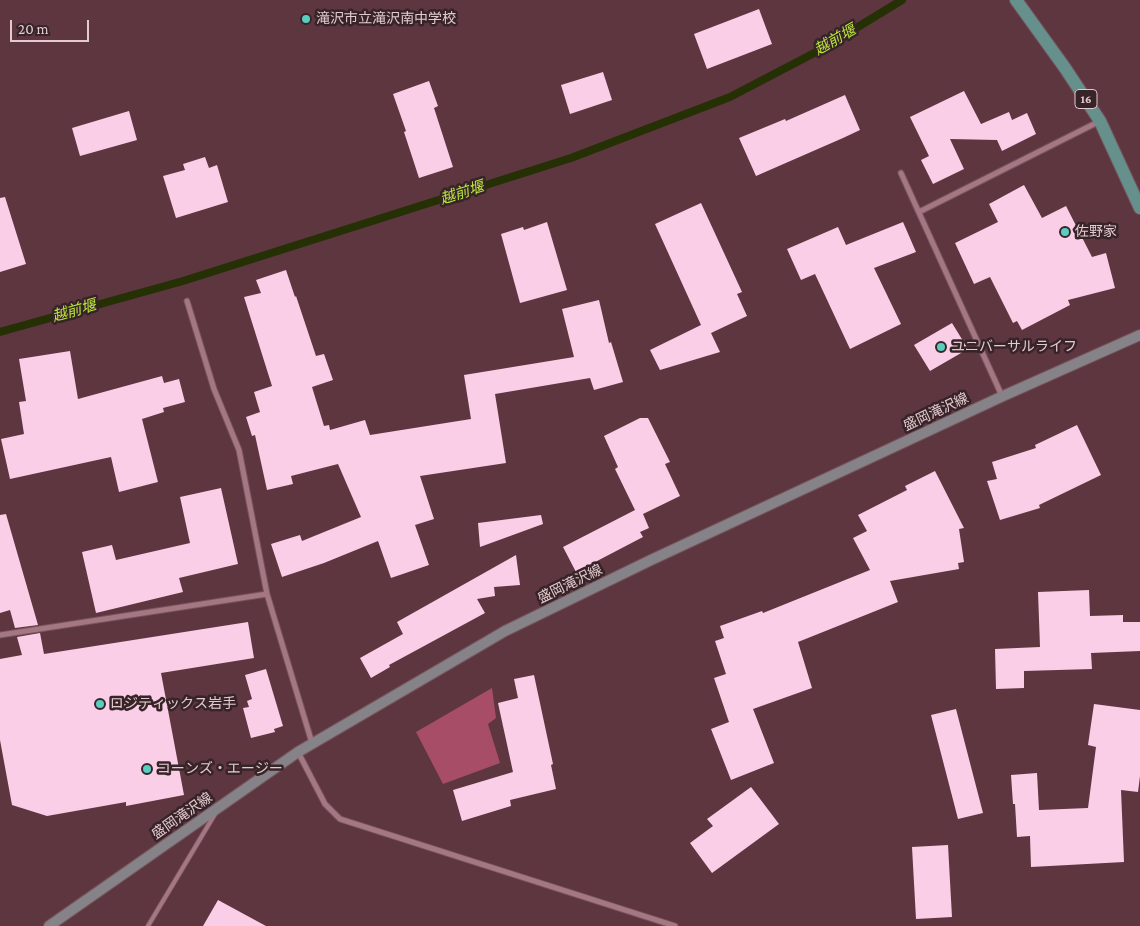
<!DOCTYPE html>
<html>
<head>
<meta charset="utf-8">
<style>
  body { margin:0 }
  #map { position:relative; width:1140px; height:926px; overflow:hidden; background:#5e3640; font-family:"Crimson Pro",serif }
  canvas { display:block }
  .scale { position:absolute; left:10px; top:20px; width:79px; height:22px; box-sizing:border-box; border:2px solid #e4cacf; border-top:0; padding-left:6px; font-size:15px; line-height:18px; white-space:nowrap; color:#e4cacf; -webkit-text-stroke:4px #372428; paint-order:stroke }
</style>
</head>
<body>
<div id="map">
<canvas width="1140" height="926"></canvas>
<div class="scale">20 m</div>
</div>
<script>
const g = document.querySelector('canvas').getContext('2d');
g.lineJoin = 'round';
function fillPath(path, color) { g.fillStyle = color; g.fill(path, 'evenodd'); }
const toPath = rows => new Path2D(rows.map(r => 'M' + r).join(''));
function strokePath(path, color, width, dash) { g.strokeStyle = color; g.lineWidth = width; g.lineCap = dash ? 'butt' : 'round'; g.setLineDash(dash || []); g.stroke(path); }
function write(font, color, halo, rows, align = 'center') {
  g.font = font + ' "Crimson Pro","Noto Sans JP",serif'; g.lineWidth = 5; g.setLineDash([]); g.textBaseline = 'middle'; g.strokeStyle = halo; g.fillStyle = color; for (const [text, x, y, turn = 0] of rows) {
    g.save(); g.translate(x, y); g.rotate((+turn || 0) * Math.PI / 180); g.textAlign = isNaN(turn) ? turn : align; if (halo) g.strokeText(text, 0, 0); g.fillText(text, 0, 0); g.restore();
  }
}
const green = toPath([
  [492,688,496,718,488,724,500,763,443,784,416,732]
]);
const stream = toPath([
  [0,332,183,281,571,158,730,97,820,50,902,0]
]);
const building = toPath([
  [759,9,772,44,707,69,694,34],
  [603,72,612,100,570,114,561,85],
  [429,81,438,106,434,108,453,167,419,178,404,132,406,131,393,94],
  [964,91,981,124,1009,112,1012,120,1027,113,1036,134,1002,151,997,140,950,139,964,169,933,184,921,160,929,156,910,117],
  [845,95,860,130,843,138,756,176,739,138,785,119,786,121],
  [129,111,137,140,80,156,72,128],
  [205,157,209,168,217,165,228,202,176,218,163,176,185,170,183,164],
  [1024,185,1042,218,1066,206,1092,257,1106,253,1115,288,1068,300,1070,305,1022,330,1017,321,1013,323,990,277,974,284,955,243,998,222,989,204],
  [5,197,26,264,0,272,0,198],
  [701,203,742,292,737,294,747,316,711,333,720,352,660,370,650,350,701,325,655,224],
  [547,222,567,290,520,303,501,234,523,227,524,230],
  [903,222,916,252,874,268,901,324,850,349,815,274,801,280,787,249,838,227,846,245],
  [286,270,295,297,296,296,316,356,324,354,333,380,312,387,324,426,329,425,330,430,365,420,370,435,471,419,464,375,574,357,562,309,599,300,609,343,611,342,623,382,594,390,590,378,495,394,506,463,420,476,434,519,415,525,429,565,391,578,378,541,324,563,282,577,271,544,300,535,302,541,361,517,338,464,291,476,293,484,267,490,255,435,252,436,246,417,260,412,254,392,272,386,244,297,261,293,256,280],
  [952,323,968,349,930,371,914,345],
  [70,351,78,399,162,376,164,383,179,379,185,402,163,408,164,412,142,419,158,482,119,492,111,457,10,479,1,439,24,434,19,402,26,401,19,359],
  [640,418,648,418,670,462,665,464,680,496,643,514,649,528,640,532,643,537,576,572,563,547,635,510,615,469,618,467,604,436],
  [1077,425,1101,475,1039,505,1040,508,1000,520,987,481,997,479,992,462,1036,448,1035,445],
  [935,471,964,528,959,529,964,562,958,563,959,569,890,581,898,602,798,642,812,688,753,709,774,763,731,780,711,729,729,722,714,678,726,674,715,641,724,638,720,626,762,611,763,613,870,570,853,538,867,531,858,515,907,490,905,486],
  [221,488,238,564,179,578,183,592,96,613,82,552,112,545,116,560,190,543,180,497],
  [6,514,38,625,15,628,10,610,0,613,0,515],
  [541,515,543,524,480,547,478,523],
  [516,555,520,585,494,587,495,596,477,599,485,613,389,665,390,667,371,678,360,658,403,634,397,622],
  [1089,590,1090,616,1123,615,1123,622,1140,622,1140,651,1091,653,1092,669,1024,671,1024,688,996,689,995,649,1040,647,1038,592],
  [248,622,254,658,161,673,184,795,126,806,126,802,47,816,12,805,0,740,0,659,22,655,17,637,40,633,44,654],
  [266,669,283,726,274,729,275,732,251,738,243,708,249,707,247,701,252,699,245,675],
  [534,675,553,764,551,765,556,789,510,800,511,806,462,821,453,790,513,772,498,703,518,698,514,679],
  [1094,704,1140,710,1140,776,1138,792,1121,790,1124,862,1031,867,1030,836,1017,837,1015,804,1013,804,1011,775,1037,773,1039,810,1088,808,1096,747,1088,745],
  [956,709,983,813,958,819,931,715],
  [751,787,779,824,712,873,690,843,713,826,707,819],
  [948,845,952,917,916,919,912,847],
  [218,900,266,926,203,926]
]);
const lane = toPath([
  [148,926,215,814]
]);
const street = toPath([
  [901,173,1002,396],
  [919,212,1100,121],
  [187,301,214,389,239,450,267,594,312,743],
  [0,635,267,594],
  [298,752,325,804,340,819,675,926]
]);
const secondary = toPath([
  [49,926,298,752,505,631,651,560,1003,396,1140,335]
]);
const primary = toPath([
  [1016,0,1065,68,1100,121,1140,208]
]);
const markers = [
  [306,19,5,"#59cebe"],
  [1065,232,5,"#59cebe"],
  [941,347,5,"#59cebe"],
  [100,704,5,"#59cebe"],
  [147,769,5,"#59cebe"]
];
const shields = [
  [1086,99,22]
];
const shieldNames = [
  ["16",1086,99]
];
const poiNames = [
  ["滝沢市立滝沢南中学校",316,19],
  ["佐野家",1075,232],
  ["ユニバーサルライフ",951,347],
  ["ロジティックス岩手",110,704],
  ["コーンズ・エージー",157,769]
];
const streetNames = [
  ["盛岡滝沢線",936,412,-25],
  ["盛岡滝沢線",570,584,-26],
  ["盛岡滝沢線",182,816,-35]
];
const waterNames = [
  ["越前堰",835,40,-30],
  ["越前堰",462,193,-18],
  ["越前堰",74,311,-16]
];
fillPath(green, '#a74d67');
strokePath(stream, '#253105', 8);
fillPath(building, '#fbcee7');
strokePath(lane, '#76545d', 5.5);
strokePath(street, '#76545d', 7);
strokePath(secondary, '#76545d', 12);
strokePath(primary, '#76545d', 14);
strokePath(lane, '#a57782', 4);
strokePath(street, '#a57782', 5);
strokePath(secondary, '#858387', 10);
strokePath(primary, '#65908c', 12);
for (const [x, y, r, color] of markers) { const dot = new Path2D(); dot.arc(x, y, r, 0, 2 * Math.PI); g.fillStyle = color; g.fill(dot); strokePath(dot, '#372428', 2); }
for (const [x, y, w] of shields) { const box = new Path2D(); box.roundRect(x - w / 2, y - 9.5, w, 19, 4); g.fillStyle = '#372428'; g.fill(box); strokePath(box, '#e4cacf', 1); }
write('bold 12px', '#e4cacf', null, shieldNames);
write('14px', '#e4cacf', '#372428', poiNames, 'left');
write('14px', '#e4cacf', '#372428', streetNames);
write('italic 15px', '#bae63a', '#372428', waterNames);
</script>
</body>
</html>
